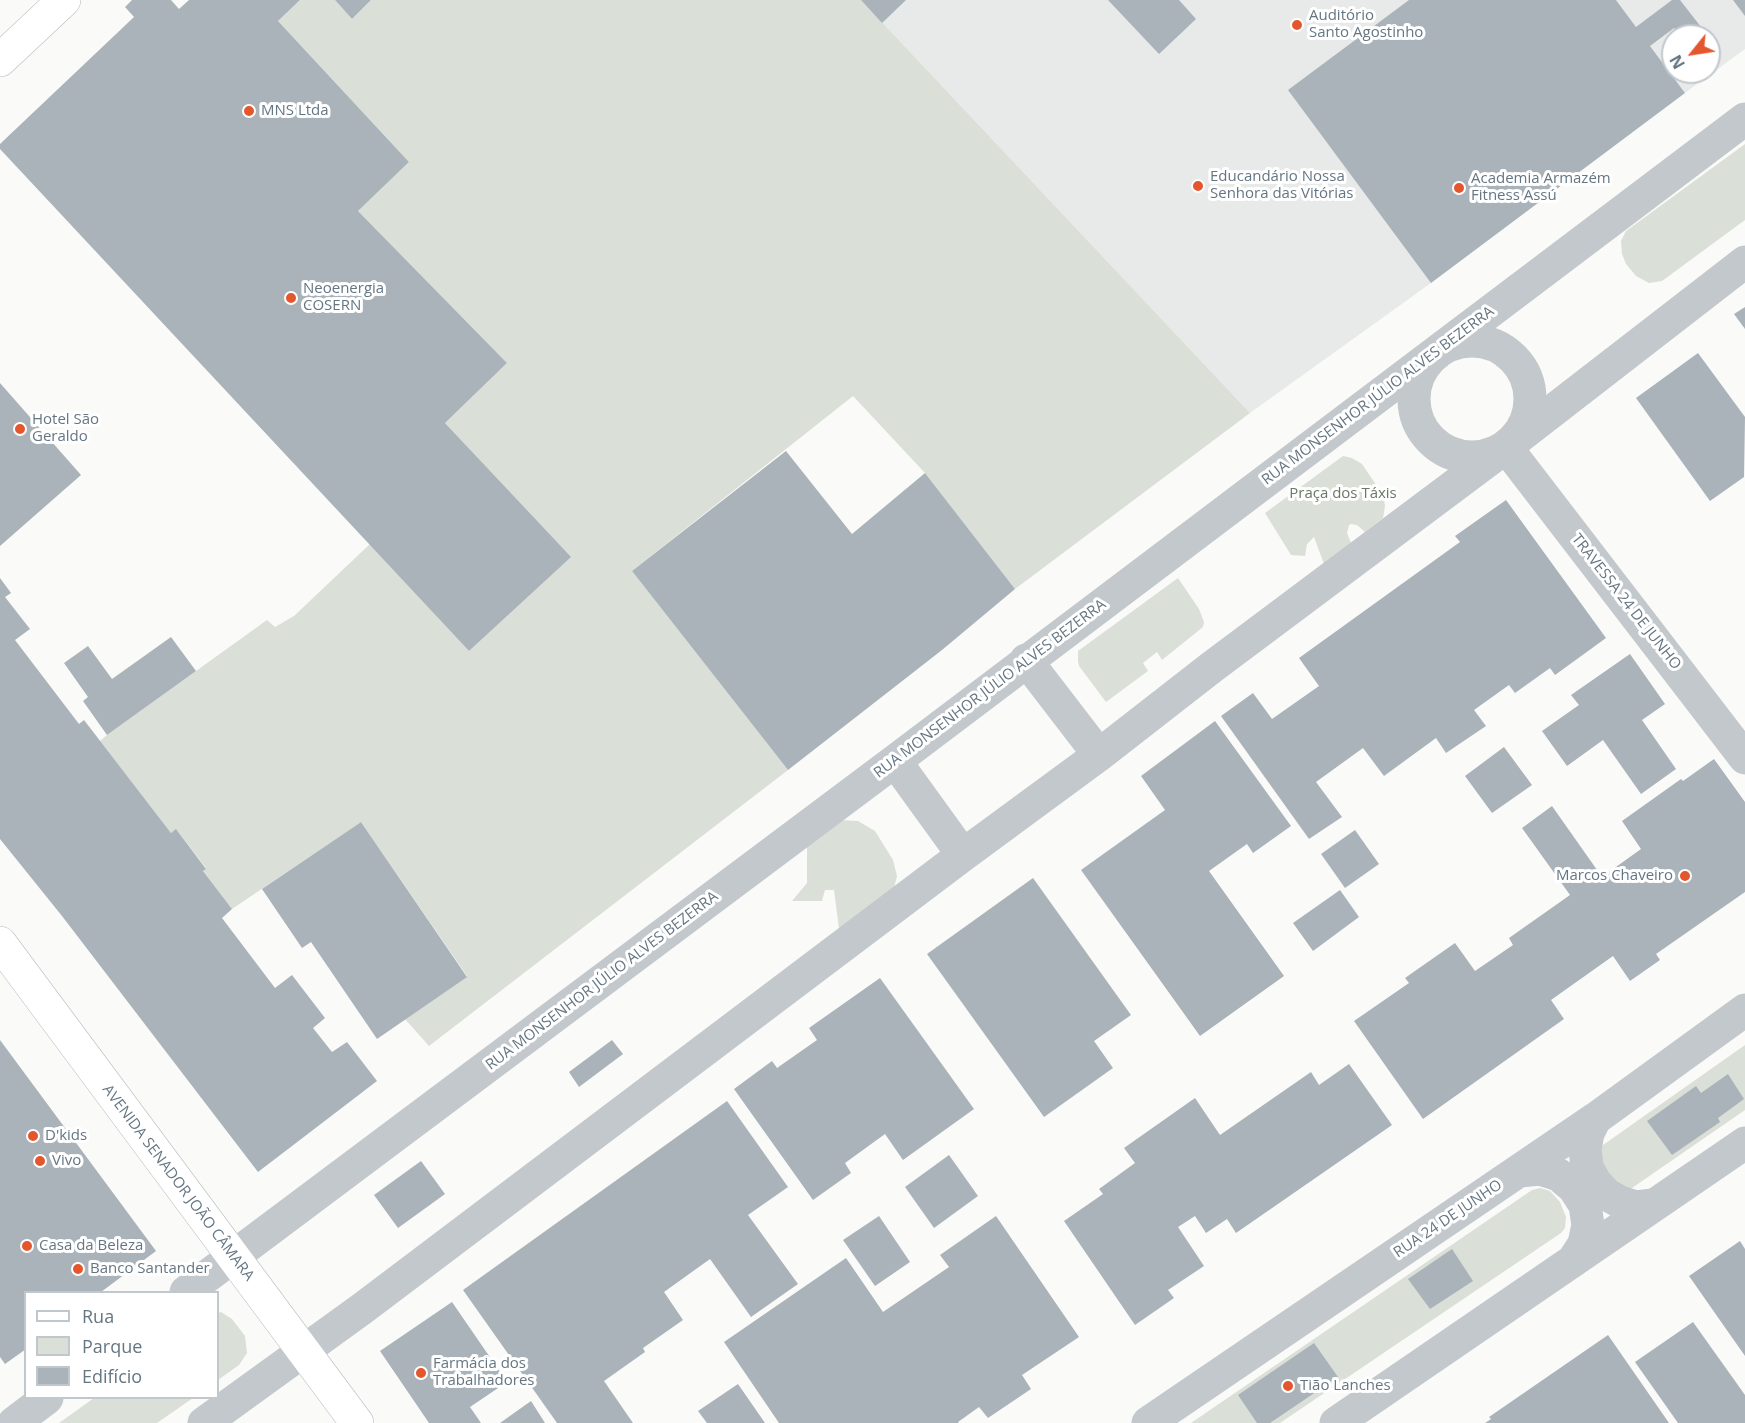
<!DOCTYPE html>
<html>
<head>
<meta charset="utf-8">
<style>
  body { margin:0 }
  #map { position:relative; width:1745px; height:1423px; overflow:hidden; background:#fafaf8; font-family:"Open Sans",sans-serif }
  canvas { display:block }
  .legend { position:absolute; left:24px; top:1291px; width:195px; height:108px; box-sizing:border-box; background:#fff; border:2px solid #c1c8cd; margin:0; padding:8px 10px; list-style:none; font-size:18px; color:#657683 }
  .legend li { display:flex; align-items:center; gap:12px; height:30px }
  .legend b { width:30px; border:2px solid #c1c8cd }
  .north { position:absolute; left:1661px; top:24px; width:60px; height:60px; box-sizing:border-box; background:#fff; border:2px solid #c1c8cd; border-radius:50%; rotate:240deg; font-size:16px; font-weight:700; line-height:24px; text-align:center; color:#657683 }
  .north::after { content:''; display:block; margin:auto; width:21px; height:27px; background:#e4572e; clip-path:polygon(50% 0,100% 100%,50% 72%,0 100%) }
</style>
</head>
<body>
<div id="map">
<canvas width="1745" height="1423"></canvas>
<ul class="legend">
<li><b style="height:8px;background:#fff"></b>Rua</li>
<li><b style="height:16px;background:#dadfd7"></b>Parque</li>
<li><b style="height:16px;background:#aab3b9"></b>Edifício</li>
</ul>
<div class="north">N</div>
</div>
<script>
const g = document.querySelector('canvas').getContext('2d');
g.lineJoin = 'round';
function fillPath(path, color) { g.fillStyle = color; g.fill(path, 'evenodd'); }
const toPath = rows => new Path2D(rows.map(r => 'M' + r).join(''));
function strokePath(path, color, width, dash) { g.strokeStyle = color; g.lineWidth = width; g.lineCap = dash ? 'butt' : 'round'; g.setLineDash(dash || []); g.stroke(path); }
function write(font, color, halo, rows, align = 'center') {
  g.font = font + ' "Open Sans",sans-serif'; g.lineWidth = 6; g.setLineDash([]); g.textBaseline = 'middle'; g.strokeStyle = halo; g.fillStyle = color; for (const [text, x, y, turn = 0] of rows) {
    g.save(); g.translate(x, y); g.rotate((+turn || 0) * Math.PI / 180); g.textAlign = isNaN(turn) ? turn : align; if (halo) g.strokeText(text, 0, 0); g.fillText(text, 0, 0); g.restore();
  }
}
const built = toPath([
  [861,0,1409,0,1431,283,1250,413],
  [1616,0,1745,0,1745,49,1685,93],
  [1673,36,1709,36,1709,72,1673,72]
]);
const green = toPath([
  [300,0,335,0,352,19,371,0,861,0,1250,413,1015,589,925,473,853,396,632,571,788,770,429,1046,405,1019,467,976,361,822,232,909,203,871,206,868,177,830,171,833,100,741,107,735,267,620,275,627,294,616,370,544,469,651,570,557,445,423,507,363,358,211,409,162,278,21],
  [1745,144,1745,220,1662,281,1649,283,1636,276,1626,264,1622,254,1621,241,1626,231],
  [1343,456,1352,458,1362,464,1383,495,1385,506,1383,518,1365,532,1357,525,1351,524,1349,525,1347,533,1351,543,1324,564,1314,537,1307,544,1305,556,1291,555,1265,513],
  [1178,578,1199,609,1204,622,1203,627,1162,660,1157,652,1143,663,1148,671,1106,702,1079,666,1078,661,1078,651],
  [841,820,858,821,875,831,893,860,897,876,894,888,839,929,834,890,825,890,822,901,792,901,807,883,807,843],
  [1745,1045,1745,1110,1632,1188,1623,1188,1604,1175,1599,1152,1603,1145],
  [1540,1188,1550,1191,1560,1202,1566,1217,1565,1228,1561,1233,1280,1423,1191,1423,1532,1190],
  [221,1312,232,1319,245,1336,247,1353,239,1365,218,1380,218,1313],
  [94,1398,193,1398,157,1423,59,1423]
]);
const building = toPath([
  [132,0,171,0,179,9,189,0,300,0,278,21,409,162,358,211,507,363,445,423,571,557,469,651,0,149,0,144,134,17,125,7],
  [335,0,371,0,352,19],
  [861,0,906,0,882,23],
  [1108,0,1179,0,1196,19,1159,54],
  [1409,0,1616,0,1636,27,1672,0,1680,0,1708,36,1680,36,1674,28,1650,46,1685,93,1431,283,1288,90],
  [1733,0,1745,0,1745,16],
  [1745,307,1745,329,1734,314],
  [1698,353,1745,417,1744,477,1710,501,1636,398],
  [0,383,81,475,0,546],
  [786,451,852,534,925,473,1015,589,942,650,788,770,632,571],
  [1506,500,1606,638,1555,675,1550,668,1515,693,1509,685,1474,710,1486,726,1446,753,1436,738,1384,776,1363,748,1316,782,1342,817,1309,839,1221,716,1253,693,1272,719,1319,686,1299,658,1460,542,1455,536],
  [0,578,11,593,5,597,30,629,15,640,79,724,84,720,171,833,176,829,206,869,203,871,232,909,222,918,275,988,292,975,325,1018,313,1028,332,1052,347,1042,377,1081,258,1172,62,916,0,839],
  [171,637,196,671,107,735,83,701,88,697,64,663,88,646,112,679],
  [1630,654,1665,704,1642,720,1676,769,1641,794,1603,740,1567,766,1542,731,1579,705,1571,695],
  [1215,721,1291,826,1253,853,1247,844,1209,871,1284,976,1200,1036,1081,870,1165,810,1141,776],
  [1504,747,1532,785,1492,813,1465,776],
  [1714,759,1745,802,1745,892,1656,954,1660,960,1630,981,1613,956,1551,1000,1564,1019,1423,1119,1354,1021,1409,983,1405,978,1455,943,1475,971,1513,945,1509,938,1570,895,1522,828,1552,806,1602,877,1641,849,1622,821,1681,779,1683,781],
  [361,822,467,977,377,1039,311,942,302,948,262,889],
  [1355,830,1379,864,1345,888,1321,854],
  [1033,878,1131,1015,1094,1041,1113,1068,1044,1117,927,954],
  [1340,890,1359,917,1313,951,1293,923],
  [880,978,974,1109,903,1160,885,1134,845,1163,851,1173,813,1200,734,1089,772,1061,777,1068,817,1040,809,1028],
  [0,1040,156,1251,101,1292,26,1292,26,1349,5,1364,0,1357],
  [612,1040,623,1054,579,1087,569,1072],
  [1349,1064,1392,1125,1236,1233,1227,1219,1206,1233,1195,1216,1178,1227,1204,1266,1168,1290,1174,1298,1135,1325,1064,1221,1103,1194,1099,1189,1135,1163,1124,1148,1195,1098,1220,1135,1311,1072,1319,1085],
  [1728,1074,1744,1099,1718,1118,1720,1122,1672,1155,1647,1121,1696,1086,1701,1093],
  [727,1101,788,1187,748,1215,798,1284,751,1317,710,1259,664,1292,683,1320,643,1348,645,1352,604,1381,633,1423,557,1423,463,1290],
  [949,1155,978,1196,934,1228,905,1187],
  [421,1161,445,1194,398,1228,374,1195],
  [879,1216,910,1262,875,1286,843,1240],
  [996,1216,1079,1337,1022,1375,1031,1389,988,1418,979,1407,958,1422,959,1423,779,1423,724,1342,846,1258,883,1312,949,1267,940,1255],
  [1740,1241,1745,1249,1745,1356,1689,1276],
  [1452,1249,1473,1281,1430,1309,1408,1279],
  [452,1302,507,1382,470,1407,481,1423,429,1423,380,1351],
  [1693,1322,1745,1395,1745,1423,1678,1423,1635,1362],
  [1608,1335,1669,1423,1485,1423,1491,1419,1489,1417],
  [1314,1343,1338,1377,1270,1423,1257,1423,1238,1395],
  [738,1384,765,1423,707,1423,698,1411],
  [531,1401,545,1423,500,1423]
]);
const minor = toPath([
  '1414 399a58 58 0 1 1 116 0a58 58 0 1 1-116 0Z',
  [1506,447,1745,758],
  [1595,1119,1588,1133,1585,1150,1587,1167,1595,1182,1606,1194,1620,1202,1636,1207,1653,1205],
  [1519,1171,1540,1169,1559,1175,1574,1188,1585,1205,1588,1225,1584,1244,1573,1261],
  [1148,1423,1595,1119,1745,1010],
  [1336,1423,1745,1143]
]);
const tertiary = toPath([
  [1026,660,1099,755],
  [895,761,963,855],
  [186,1292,895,761,1745,119],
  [14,1423,47,1398],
  [204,1423,363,1308,963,855,1099,755,1212,667,1506,447,1745,262]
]);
const secondary = toPath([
  [0,60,64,0],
  [0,943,357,1423]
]);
const markers = [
  [1297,25,6,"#e4572e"],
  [249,111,6,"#e4572e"],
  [1198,186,6,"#e4572e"],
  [1459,188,6,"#e4572e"],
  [291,298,6,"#e4572e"],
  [20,429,6,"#e4572e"],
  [1685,876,6,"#e4572e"],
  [33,1136,6,"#e4572e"],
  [40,1161,6,"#e4572e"],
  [27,1246,6,"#e4572e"],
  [78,1269,6,"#e4572e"],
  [421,1373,6,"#e4572e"],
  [1288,1386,6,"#e4572e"]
];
const poiNames = [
  ["Auditório",1309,16],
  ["Santo Agostinho",1309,33],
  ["MNS Ltda",261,111],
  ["Educandário Nossa",1210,177],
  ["Senhora das Vitórias",1210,194],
  ["Academia Armazém",1471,179],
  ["Fitness Assú",1471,196],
  ["Neoenergia",303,289],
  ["COSERN",303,306],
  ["Hotel São",32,420],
  ["Geraldo",32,437],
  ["Marcos Chaveiro",1673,876,"right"],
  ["D'kids",45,1136],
  ["Vivo",52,1161],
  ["Casa da Beleza",39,1246],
  ["Banco Santander",90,1269],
  ["Farmácia dos",433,1364],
  ["Trabalhadores",433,1381],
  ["Tião Lanches",1300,1386]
];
const streetNames = [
  ["RUA MONSENHOR JÚLIO ALVES BEZERRA",1378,396,-37],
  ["TRAVESSA 24 DE JUNHO",1626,602,52],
  ["RUA MONSENHOR JÚLIO ALVES BEZERRA",990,689,-37],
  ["RUA MONSENHOR JÚLIO ALVES BEZERRA",602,981,-37],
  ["AVENIDA SENADOR JOÃO CÂMARA",178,1183,53],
  ["RUA 24 DE JUNHO",1448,1219,-34]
];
const parkNames = [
  ["Praça dos Táxis",1343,494]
];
fillPath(built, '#e8e9e9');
fillPath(green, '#dadfd7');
fillPath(building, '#aab3b9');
strokePath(secondary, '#b3babf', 34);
strokePath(minor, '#c3c8cc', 33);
strokePath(tertiary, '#c3c8cc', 33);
strokePath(secondary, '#fff', 33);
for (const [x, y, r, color] of markers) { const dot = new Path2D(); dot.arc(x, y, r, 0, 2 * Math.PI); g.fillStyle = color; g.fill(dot); strokePath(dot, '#fff', 2); }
write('15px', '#657683', '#fff', poiNames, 'left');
write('15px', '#657683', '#fff', streetNames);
write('15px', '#687a64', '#fff', parkNames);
</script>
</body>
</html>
